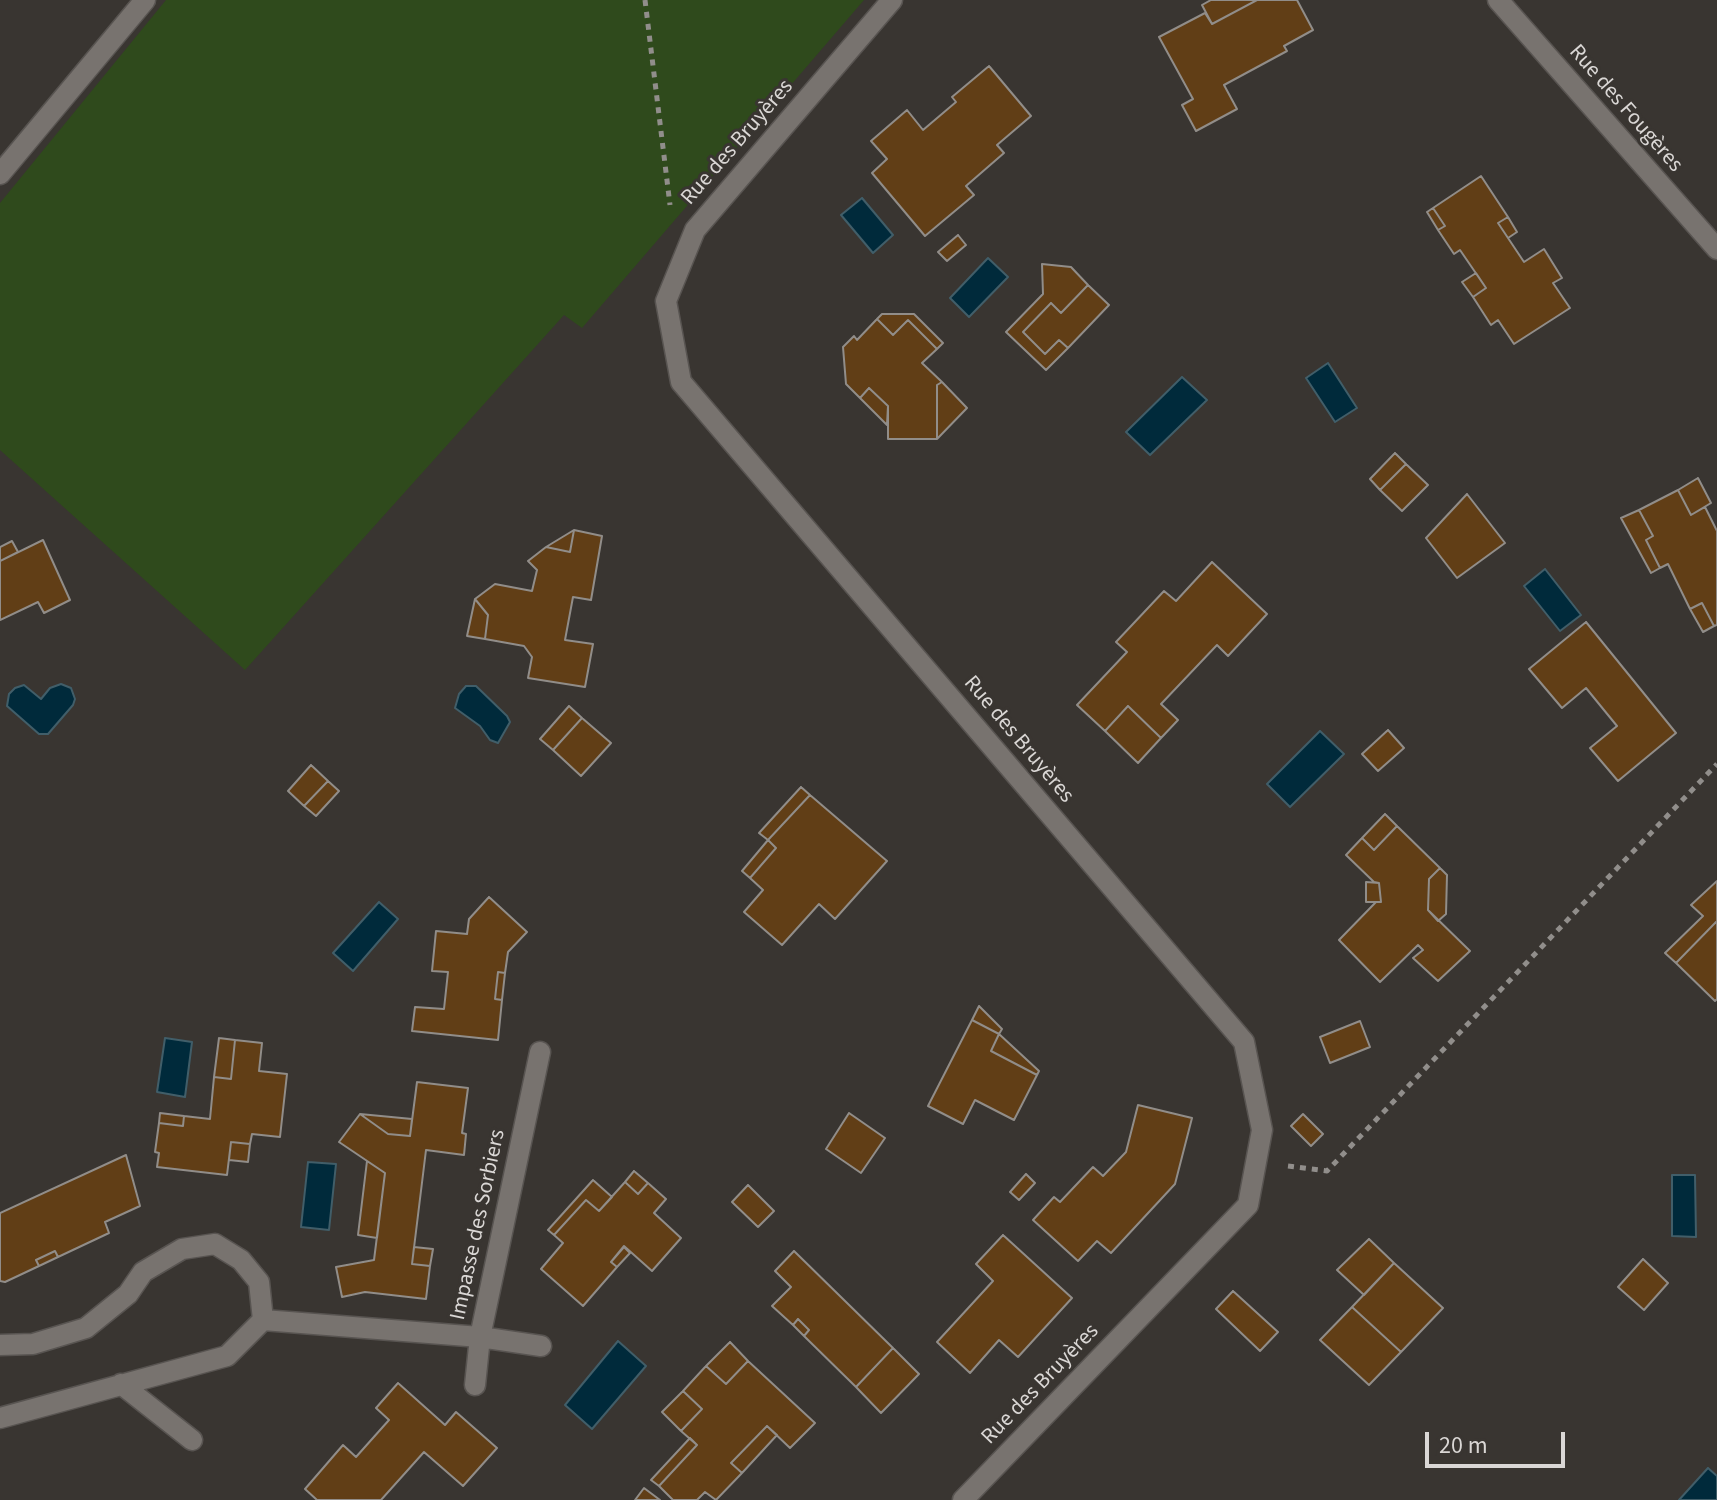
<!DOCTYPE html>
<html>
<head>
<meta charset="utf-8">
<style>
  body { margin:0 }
  #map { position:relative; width:1717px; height:1500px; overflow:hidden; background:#393531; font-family:"Source Sans 3",sans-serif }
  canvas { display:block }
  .scale { position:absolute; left:1425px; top:1432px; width:140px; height:36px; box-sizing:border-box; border:4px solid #dad7d5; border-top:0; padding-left:10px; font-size:24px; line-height:28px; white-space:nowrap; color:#dad7d5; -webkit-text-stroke:6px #393531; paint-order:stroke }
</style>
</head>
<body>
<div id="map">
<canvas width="1717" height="1500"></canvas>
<div class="scale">20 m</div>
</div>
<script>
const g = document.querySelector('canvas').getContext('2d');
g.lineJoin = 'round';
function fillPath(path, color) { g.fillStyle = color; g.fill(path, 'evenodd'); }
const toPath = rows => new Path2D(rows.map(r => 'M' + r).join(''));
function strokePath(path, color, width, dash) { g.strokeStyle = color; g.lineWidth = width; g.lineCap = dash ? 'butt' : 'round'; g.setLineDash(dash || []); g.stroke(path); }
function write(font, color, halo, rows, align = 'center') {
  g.font = font + ' "Source Sans 3",sans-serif'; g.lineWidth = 6; g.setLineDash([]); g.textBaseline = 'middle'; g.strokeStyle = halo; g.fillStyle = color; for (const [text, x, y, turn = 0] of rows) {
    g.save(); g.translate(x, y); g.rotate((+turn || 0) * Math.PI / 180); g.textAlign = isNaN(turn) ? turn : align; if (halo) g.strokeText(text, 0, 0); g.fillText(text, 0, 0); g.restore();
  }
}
const green = toPath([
  [166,0,864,0,582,328,564,315,245,670,0,450,0,203]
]);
const water = toPath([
  [862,198,893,235,873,253,841,215,862,198],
  [988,258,1008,277,969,317,950,298,988,258],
  [1328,363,1357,408,1335,422,1306,378,1328,363],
  [1182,377,1207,400,1150,455,1126,432,1182,377],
  [1545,569,1581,615,1560,631,1524,586,1545,569],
  [61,684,71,688,75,699,73,705,48,734,39,734,7,706,9,694,15,688,24,685,41,699,50,688,61,684],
  [466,686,476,686,507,716,510,722,498,743,490,740,480,726,455,708,459,694,466,686],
  [1320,731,1344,754,1290,807,1267,784,1320,731],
  [379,902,398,919,353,971,333,953,379,902],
  [165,1038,192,1042,185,1097,157,1092,165,1038],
  [308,1162,336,1164,329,1230,301,1227,308,1162],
  [1672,1175,1695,1175,1696,1237,1672,1236,1672,1175],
  [618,1341,646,1366,592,1429,565,1405,618,1341],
  [1708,1468,1717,1476,1717,1500,1679,1500,1708,1468]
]);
const building = toPath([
  [1211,0,1257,0,1212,24,1202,5,1211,0],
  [1257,0,1297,0,1313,30,1284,46,1287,51,1224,85,1237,109,1196,131,1182,105,1193,99,1159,37,1205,13,1212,24,1257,0],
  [989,66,1031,116,997,145,1004,153,966,186,974,195,925,236,872,173,887,159,871,141,907,110,923,130,956,102,952,97,989,66],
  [1481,176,1508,217,1498,223,1524,262,1544,249,1562,278,1553,283,1570,308,1514,344,1498,320,1491,325,1473,297,1486,288,1460,250,1454,254,1438,230,1445,226,1433,208,1481,176],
  [1433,208,1445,226,1438,230,1427,212,1433,208],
  [1508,217,1517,232,1508,238,1498,223,1508,217],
  [958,235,966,245,947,261,938,252,958,235],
  [1042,264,1071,267,1088,285,1061,313,1051,303,1023,332,1045,354,1059,340,1068,348,1046,370,1006,332,1043,294,1042,264],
  [1476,273,1486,288,1473,297,1462,282,1476,273],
  [1088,285,1109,305,1068,348,1059,340,1045,354,1023,332,1051,303,1061,313,1088,285],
  [882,314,914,314,943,343,937,349,908,320,893,335,877,319,882,314],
  [877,319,893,335,908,320,937,349,922,363,942,382,937,385,937,439,888,439,888,406,869,388,860,398,846,384,843,347,854,336,857,340,877,319],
  [942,382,967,408,937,439,937,385,942,382],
  [869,388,888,406,887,425,860,398,869,388],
  [1395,453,1406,464,1380,490,1370,479,1395,453],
  [1406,464,1428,485,1402,511,1380,490,1406,464],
  [1698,478,1711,503,1691,515,1678,490,1698,478],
  [1678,490,1691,515,1705,507,1717,531,1717,625,1714,626,1702,603,1690,609,1668,564,1660,568,1646,540,1653,536,1639,510,1678,490],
  [1467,494,1505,543,1457,578,1426,538,1467,494],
  [1639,510,1653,536,1646,540,1660,568,1651,573,1621,518,1639,510],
  [574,530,570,552,546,547,574,530],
  [574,530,602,536,591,600,573,597,565,640,593,644,585,687,528,678,532,657,524,646,485,639,488,615,475,599,495,584,532,591,537,570,528,561,546,547,570,552,574,530],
  [43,540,70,600,44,613,38,602,0,620,0,561,43,540],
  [12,541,18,552,0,561,0,547,12,541],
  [1212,562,1267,614,1228,656,1217,645,1161,704,1178,720,1161,738,1128,706,1105,731,1077,705,1127,652,1116,642,1164,591,1176,601,1212,562],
  [475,599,488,615,485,639,467,636,475,599],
  [1702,603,1714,626,1703,632,1690,609,1702,603],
  [1586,622,1676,733,1618,781,1590,748,1617,726,1586,688,1562,708,1529,669,1586,622],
  [569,706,582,718,553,750,540,739,569,706],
  [1128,706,1161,738,1138,763,1105,731,1128,706],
  [582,718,611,743,581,776,553,750,582,718],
  [1388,730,1404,748,1378,771,1362,754,1388,730],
  [311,765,328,781,304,806,288,791,311,765],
  [328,781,339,791,316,816,304,806,328,781],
  [801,787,810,795,768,840,759,833,801,787],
  [810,795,887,861,835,919,819,904,782,945,744,912,763,890,750,878,776,848,768,840,810,795],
  [1385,814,1397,826,1374,850,1362,838,1385,814],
  [1397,826,1440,868,1429,879,1428,910,1470,951,1438,981,1413,958,1423,950,1418,945,1380,982,1339,940,1376,902,1381,902,1379,883,1374,882,1346,855,1362,838,1374,850,1397,826],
  [768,840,776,848,750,878,742,871,768,840],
  [1440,868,1447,875,1446,914,1438,921,1428,910,1429,879,1440,868],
  [1717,881,1717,921,1676,963,1665,953,1703,916,1691,905,1717,881],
  [1366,882,1379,883,1381,902,1366,902,1366,882],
  [489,897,527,932,508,952,505,973,498,972,495,999,502,1000,498,1040,412,1031,415,1007,444,1009,448,972,432,971,436,931,467,934,469,919,489,897],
  [1717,921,1717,999,1715,1001,1676,963,1717,921],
  [498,972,505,973,502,1000,495,999,498,972],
  [979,1006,1002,1029,999,1034,972,1020,979,1006],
  [972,1020,999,1034,991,1051,1037,1075,1014,1120,975,1100,963,1124,928,1106,972,1020],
  [1360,1021,1370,1047,1330,1063,1320,1037,1360,1021],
  [999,1034,1039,1071,1037,1075,991,1051,999,1034],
  [219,1038,235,1040,231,1079,214,1077,219,1038],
  [235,1040,262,1043,259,1071,287,1074,280,1137,252,1134,250,1144,231,1142,227,1175,157,1167,159,1153,155,1152,159,1123,183,1126,184,1116,210,1119,214,1077,231,1079,235,1040],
  [417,1082,468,1088,462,1133,466,1134,464,1155,426,1150,412,1264,430,1266,426,1299,365,1292,342,1297,336,1267,374,1260,385,1173,339,1142,360,1114,388,1134,410,1136,417,1082],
  [1138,1105,1192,1118,1175,1184,1111,1253,1097,1241,1078,1261,1033,1220,1054,1197,1060,1202,1093,1167,1103,1176,1126,1152,1138,1105],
  [160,1113,184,1116,183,1126,159,1123,160,1113],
  [849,1113,885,1138,861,1173,826,1149,849,1113],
  [360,1114,412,1119,410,1136,388,1134,360,1114],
  [1303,1114,1323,1134,1311,1146,1291,1126,1303,1114],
  [231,1142,250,1144,248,1162,229,1160,231,1142],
  [126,1155,140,1206,105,1222,109,1233,58,1257,55,1251,36,1260,39,1266,5,1282,0,1281,0,1213,126,1155],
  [367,1161,385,1173,377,1238,358,1235,367,1161],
  [634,1171,648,1183,638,1194,625,1182,634,1171],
  [1026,1174,1035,1183,1019,1200,1010,1192,1026,1174],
  [593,1180,612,1197,599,1211,586,1200,554,1235,548,1230,593,1180],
  [625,1182,638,1194,648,1183,666,1199,654,1213,681,1238,652,1271,624,1246,611,1262,617,1267,583,1306,541,1269,563,1243,554,1235,586,1200,599,1211,625,1182],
  [748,1185,774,1211,758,1227,732,1202,748,1185],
  [1003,1235,1072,1298,1018,1357,999,1340,970,1373,937,1342,993,1281,976,1264,1003,1235],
  [1369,1239,1394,1263,1364,1295,1337,1270,1369,1239],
  [414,1247,433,1249,430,1266,412,1264,414,1247],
  [624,1247,630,1253,617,1267,611,1262,624,1247],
  [55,1251,58,1257,39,1266,36,1260,55,1251],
  [794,1251,893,1348,856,1387,804,1336,809,1330,798,1319,793,1325,772,1306,791,1287,775,1271,794,1251],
  [1643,1259,1668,1283,1644,1310,1618,1287,1643,1259],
  [1394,1263,1443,1308,1401,1352,1352,1307,1394,1263],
  [1233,1291,1278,1332,1260,1351,1216,1309,1233,1291],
  [1352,1307,1401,1352,1369,1385,1320,1340,1352,1307],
  [798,1319,809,1330,804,1336,793,1325,798,1319],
  [730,1342,748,1361,726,1384,706,1366,730,1342],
  [893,1348,919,1374,881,1413,856,1387,893,1348],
  [748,1361,815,1423,790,1448,767,1426,731,1463,742,1473,716,1500,705,1492,697,1500,673,1500,659,1486,697,1445,681,1431,702,1409,683,1391,706,1366,726,1384,748,1361],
  [398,1383,445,1425,456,1412,497,1448,463,1486,424,1452,381,1500,317,1500,305,1489,343,1445,356,1457,389,1420,376,1408,398,1383],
  [683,1391,702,1409,681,1431,662,1412,683,1391],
  [767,1426,777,1435,742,1473,731,1463,767,1426],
  [690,1438,697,1445,659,1486,651,1480,690,1438],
  [644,1488,660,1500,635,1500,644,1488]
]);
const path = toPath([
  [645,0,670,205],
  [1288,1166,1327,1171,1717,764]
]);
const street = toPath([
  [892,0,695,230,666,301,681,382,1244,1042,1262,1130,1248,1205,963,1500],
  [1498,0,1717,249],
  [0,174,145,0],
  [263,1320,480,1337,540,1052],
  [0,1345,33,1344,86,1328,128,1294,143,1272,182,1249,215,1244,241,1260,259,1282,263,1320,227,1356,0,1418],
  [121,1384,192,1440],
  [475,1385,480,1337,541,1346]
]);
const streetNames = [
  ["Rue des Fougères",1625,109,49],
  ["Rue des Bruyères",738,143,-49],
  ["Rue des Bruyères",1018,740,50],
  ["Impasse des Sorbiers",479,1225,-78],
  ["Rue des Bruyères",1041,1385,-46]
];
fillPath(green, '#2f4a1c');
fillPath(water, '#002a3b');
strokePath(water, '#415e69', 2);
fillPath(building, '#613e16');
strokePath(building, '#918d89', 2);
strokePath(street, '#585451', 23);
strokePath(path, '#918e8b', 5, [6, 6]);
strokePath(street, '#78736f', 20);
write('22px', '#dad7d5', '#393531', streetNames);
</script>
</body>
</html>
